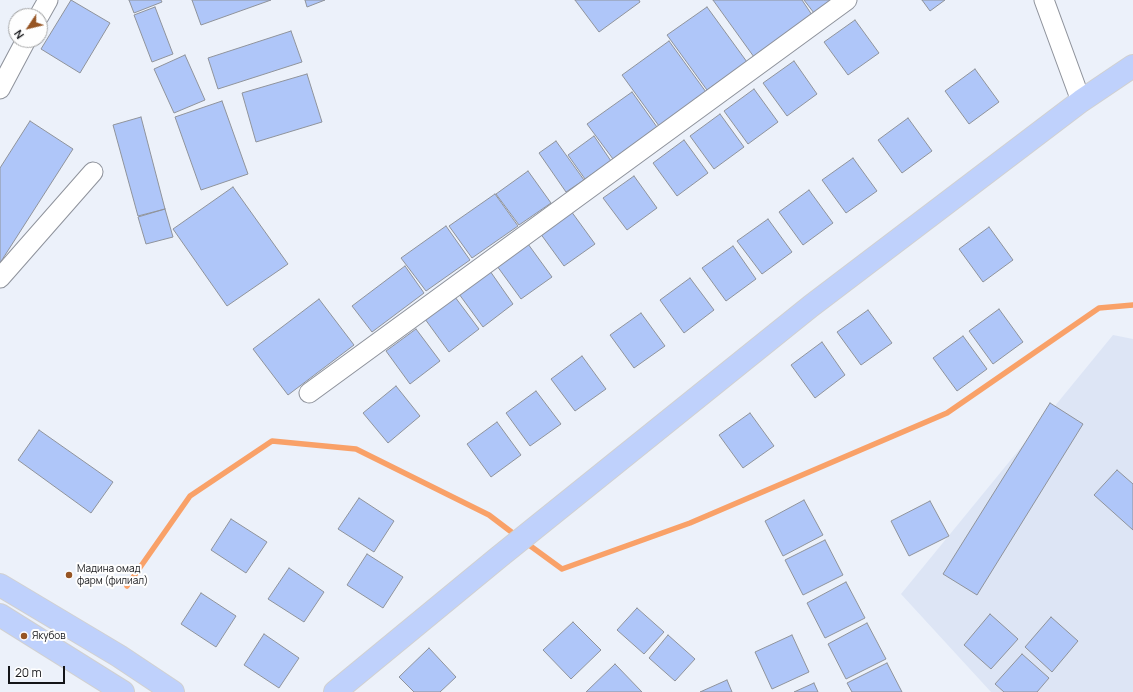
<!DOCTYPE html>
<html>
<head>
<meta charset="utf-8">
<style>
  body { margin:0 }
  #map { position:relative; width:1133px; height:692px; overflow:hidden; background:#ecf1fa; font-family:Manrope,sans-serif }
  canvas { display:block }
  .north { position:absolute; left:8px; top:8px; width:40px; height:40px; box-sizing:border-box; background:#fefefe; border:1px solid #a0a1a2; border-radius:50%; rotate:235deg; font-size:11px; font-weight:700; line-height:16px; text-align:center; color:#141518 }
  .north::after { content:''; display:block; margin:auto; width:14px; height:18px; background:#965423; clip-path:polygon(50% 0,100% 100%,50% 72%,0 100%) }
  .scale { position:absolute; left:8px; top:666px; width:57px; height:18px; box-sizing:border-box; border:2px solid #141518; border-top:0; padding-left:5px; font-size:12px; line-height:14px; white-space:nowrap; color:#141518; -webkit-text-stroke:3px #fefefe; paint-order:stroke }
</style>
</head>
<body>
<div id="map">
<canvas width="1133" height="692"></canvas>
<div class="north">N</div>
<div class="scale">20 m</div>
</div>
<script>
const g = document.querySelector('canvas').getContext('2d');
g.lineJoin = 'round';
function fillPath(path, color) { g.fillStyle = color; g.fill(path, 'evenodd'); }
const toPath = rows => new Path2D(rows.map(r => 'M' + r).join(''));
function strokePath(path, color, width, dash) { g.strokeStyle = color; g.lineWidth = width; g.lineCap = dash ? 'butt' : 'round'; g.setLineDash(dash || []); g.stroke(path); }
function write(font, color, halo, rows, align = 'center') {
  g.font = font + ' Manrope,sans-serif'; g.lineWidth = 4; g.setLineDash([]); g.textBaseline = 'middle'; g.strokeStyle = halo; g.fillStyle = color; for (const [text, x, y, turn = 0] of rows) {
    g.save(); g.translate(x, y); g.rotate((+turn || 0) * Math.PI / 180); g.textAlign = isNaN(turn) ? turn : align; if (halo) g.strokeText(text, 0, 0); g.fillText(text, 0, 0); g.restore();
  }
}
const built = toPath([
  [1113,335,1133,339,1133,692,991,692,901,594]
]);
const stream = toPath([
  [525,542,562,569,690,523,947,413,1099,308,1133,305],
  [127,586,190,496,272,441,356,449,489,515,518,537]
]);
const building = toPath([
  [71,0,110,23,80,73,41,49,71,0],
  [129,0,161,0,162,2,134,13,129,0],
  [192,0,271,0,201,25,192,0],
  [305,0,325,0,307,7,305,0],
  [575,0,639,0,640,2,599,32,575,0],
  [713,0,802,0,812,15,754,57,713,0],
  [804,0,831,0,814,13,804,0],
  [922,0,945,0,930,11,922,0],
  [155,7,173,54,152,62,134,15,155,7],
  [707,7,747,62,707,90,667,35,707,7],
  [855,20,879,53,848,75,824,42,855,20],
  [291,31,302,62,218,89,208,58,291,31],
  [669,41,706,92,659,126,622,75,669,41],
  [185,55,205,100,174,113,154,69,185,55],
  [794,61,817,94,787,116,763,83,794,61],
  [975,69,999,102,969,124,945,91,975,69],
  [307,74,322,122,256,142,242,93,307,74],
  [754,89,778,122,748,144,724,111,754,89],
  [632,92,657,127,613,159,587,124,632,92],
  [222,101,248,174,201,190,175,117,222,101],
  [720,114,744,147,714,169,690,136,720,114],
  [141,117,165,209,138,216,113,125,141,117],
  [908,118,932,151,902,173,878,140,908,118],
  [30,121,73,149,0,263,0,168,30,121],
  [594,136,611,161,585,179,568,155,594,136],
  [684,140,708,173,677,196,653,163,684,140],
  [556,141,584,180,566,192,539,153,556,141],
  [853,158,877,191,846,213,822,180,853,158],
  [528,171,551,203,519,225,496,194,528,171],
  [634,176,657,208,627,230,603,198,634,176],
  [233,187,288,264,227,306,173,229,233,187],
  [809,190,833,223,803,245,779,212,809,190],
  [495,194,518,226,472,258,449,226,495,194],
  [165,209,173,237,146,244,138,217,165,209],
  [571,211,595,244,564,266,540,233,571,211],
  [768,219,792,252,762,274,737,241,768,219],
  [446,226,470,260,426,291,401,258,446,226],
  [989,227,1013,260,983,282,959,249,989,227],
  [528,244,552,277,521,299,497,266,528,244],
  [733,246,756,279,726,301,702,268,733,246],
  [405,266,424,293,372,332,352,306,405,266],
  [490,271,513,304,483,327,459,294,490,271],
  [690,278,714,310,684,333,660,300,690,278],
  [455,297,479,329,449,352,425,319,455,297],
  [319,299,354,345,288,395,253,349,319,299],
  [999,309,1023,342,993,364,969,331,999,309],
  [868,310,892,343,861,365,837,332,868,310],
  [641,313,665,346,634,368,610,335,641,313],
  [416,329,440,361,410,384,386,351,416,329],
  [963,336,987,369,957,391,933,358,963,336],
  [822,342,845,375,815,398,791,365,822,342],
  [582,356,606,389,575,411,551,379,582,356],
  [396,386,420,416,388,443,363,413,396,386],
  [536,391,561,424,530,446,506,413,536,391],
  [1050,403,1083,424,977,595,943,574,1050,403],
  [750,413,774,446,743,468,719,435,750,413],
  [497,422,521,455,491,477,467,444,497,422],
  [39,430,113,482,91,513,18,460,39,430],
  [1117,470,1133,484,1133,530,1094,495,1117,470],
  [359,498,394,521,374,552,338,529,359,498],
  [804,500,823,535,783,556,765,521,804,500],
  [930,501,949,536,909,556,891,521,930,501],
  [231,519,267,542,246,573,211,550,231,519],
  [825,540,843,575,803,595,785,560,825,540],
  [367,554,403,577,383,608,347,585,367,554],
  [289,568,324,592,304,622,268,599,289,568],
  [846,582,865,618,825,638,807,603,846,582],
  [201,593,236,616,216,647,181,624,201,593],
  [637,608,664,632,644,654,617,630,637,608],
  [990,614,1018,639,991,669,964,645,990,614],
  [1051,617,1078,641,1052,672,1025,647,1051,617],
  [573,622,601,650,571,679,543,650,573,622],
  [867,623,886,659,846,679,828,644,867,623],
  [264,634,299,658,279,688,244,665,264,634],
  [668,635,695,659,675,681,649,658,668,635],
  [792,635,809,672,772,689,755,652,792,635],
  [429,648,456,677,440,692,414,692,399,677,429,648],
  [1022,654,1049,678,1037,692,1004,692,995,684,1022,654],
  [887,663,902,692,852,692,847,683,887,663],
  [615,664,642,692,586,692,615,664],
  [727,680,732,692,700,692,727,680],
  [814,683,818,692,794,692,814,683]
]);
const minor = toPath([
  [1044,0,1081,101],
  [39,16,48,0],
  [0,89,26,40],
  [0,278,93,172],
  [309,393,847,0]
]);
const major = toPath([
  [0,585,119,656,173,692],
  [0,615,123,692],
  [335,692,499,557,811,306,1081,101,1133,66]
]);
const markers = [
  [69,575,4,"#965423"],
  [24,636,4,"#965423"]
];
const poiNames = [
  ["Мадина омад",77,569],
  ["фарм (филиал)",77,581],
  ["Якубов",32,636]
];
fillPath(built, '#dde5f5');
strokePath(stream, '#f9a168', 5.5);
fillPath(building, '#afc6f9');
strokePath(building, '#8f939b', 1);
strokePath(minor, '#8e929b', 21);
strokePath(major, '#d0d0d1', 24);
strokePath(minor, '#fff', 19);
strokePath(major, '#bfd1fc', 22);
for (const [x, y, r, color] of markers) { const dot = new Path2D(); dot.arc(x, y, r, 0, 2 * Math.PI); g.fillStyle = color; g.fill(dot); strokePath(dot, '#fefefe', 1.5); }
write('10px', '#141518', '#fefefe', poiNames, 'left');
</script>
</body>
</html>
